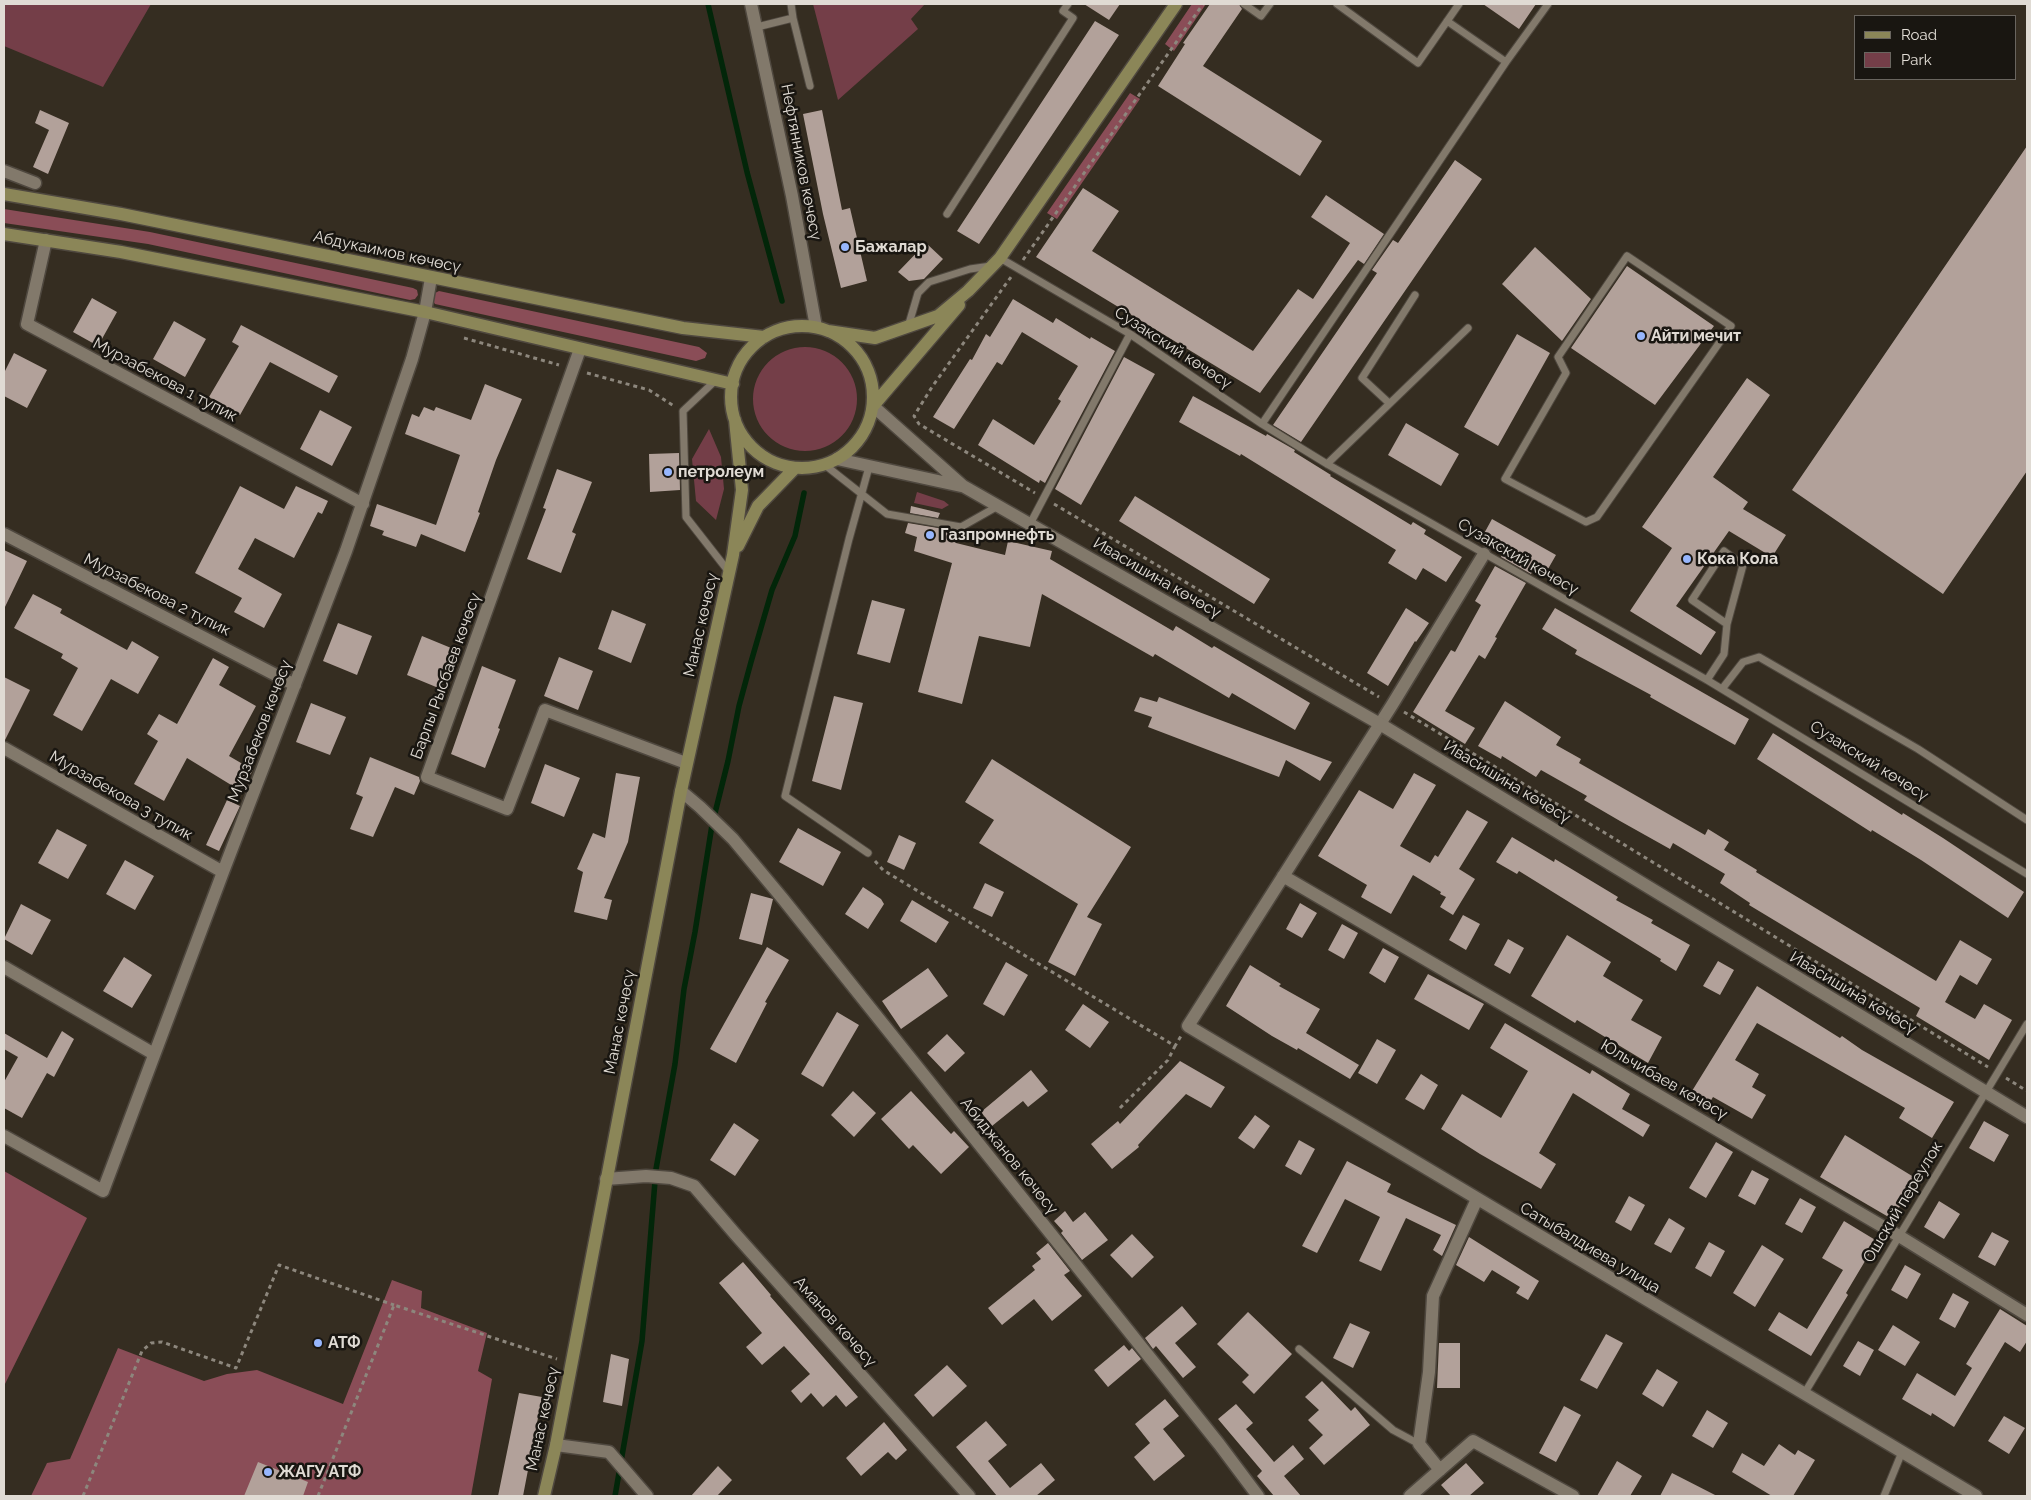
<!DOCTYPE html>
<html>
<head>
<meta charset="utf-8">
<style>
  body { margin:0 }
  #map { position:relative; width:2031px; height:1500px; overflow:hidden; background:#352d21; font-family:Raleway,sans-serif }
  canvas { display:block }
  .frame { position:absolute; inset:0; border:5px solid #e0dbd4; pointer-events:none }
  .legend { position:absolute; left:1854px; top:15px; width:162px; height:65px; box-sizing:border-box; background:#191611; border:1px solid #69655f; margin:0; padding:6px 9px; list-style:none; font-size:15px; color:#e0dbd4 }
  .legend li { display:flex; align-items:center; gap:10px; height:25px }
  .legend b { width:25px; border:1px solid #69655f }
</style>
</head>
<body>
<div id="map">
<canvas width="2031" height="1500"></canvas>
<div class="frame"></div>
<ul class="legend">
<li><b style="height:6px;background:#8b8658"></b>Road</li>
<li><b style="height:14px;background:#743e48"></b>Park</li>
</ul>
</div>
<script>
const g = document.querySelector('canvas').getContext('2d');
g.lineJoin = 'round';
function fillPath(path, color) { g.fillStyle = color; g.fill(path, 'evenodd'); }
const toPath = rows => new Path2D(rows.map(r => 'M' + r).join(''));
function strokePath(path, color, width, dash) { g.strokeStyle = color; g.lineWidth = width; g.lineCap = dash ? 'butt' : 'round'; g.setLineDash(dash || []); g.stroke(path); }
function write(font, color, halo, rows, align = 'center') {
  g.font = font + ' Raleway,sans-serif'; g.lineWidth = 5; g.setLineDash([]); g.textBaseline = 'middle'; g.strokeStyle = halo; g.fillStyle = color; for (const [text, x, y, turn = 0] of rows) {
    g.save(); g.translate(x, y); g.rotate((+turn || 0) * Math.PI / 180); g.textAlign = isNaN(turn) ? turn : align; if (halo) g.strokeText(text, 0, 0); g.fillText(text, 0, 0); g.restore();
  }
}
const green = toPath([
  [4,4,151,4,103,87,4,46],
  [813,4,925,4,911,19,918,29,838,100],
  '753 399a52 52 0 1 1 104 0a52 52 0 1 1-104 0Z',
  [709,429,721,457,724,489,716,520,696,501,692,459],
  [917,492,944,501,949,505,942,509,914,503]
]);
const forest = toPath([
  [1192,4,1206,4,1174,51,1165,44],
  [1130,93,1140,99,1057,219,1047,213],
  [4,209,150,232,413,288,417,290,418,295,415,299,410,300,148,244,4,223],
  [439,291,699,347,707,353,705,358,696,361,435,304,433,301,435,293],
  [4,1171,87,1218,4,1386],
  [392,1280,422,1291,421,1308,487,1333,478,1371,492,1379,471,1496,31,1496,47,1463,70,1459,118,1348,204,1381,227,1374,257,1370,343,1404]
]);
const stream = toPath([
  [708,4,747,172,782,301],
  [615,1496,642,1341,656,1169,675,1064,684,989,695,932,712,825,728,761,739,706,751,662,772,590,795,536,804,493]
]);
const building = toPath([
  [1084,4,1120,4,1109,20],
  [1210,4,1239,4,1242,9,1203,66,1322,141,1300,176,1158,86,1185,44,1183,43],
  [1483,4,1536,4,1519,29],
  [1095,21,1119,35,979,244,957,231],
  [40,110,69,123,48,174,33,167,49,130,35,123],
  [822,110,842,210,850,208,867,281,841,288,823,214,803,114],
  [2027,146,2027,471,1943,594,1792,490],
  [1455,160,1482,179,1301,442,1273,425,1377,273,1372,270,1393,240,1398,243],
  [1083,188,1119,211,1092,251,1253,351,1298,289,1313,299,1350,243,1311,217,1326,195,1384,234,1364,264,1358,260,1260,393,1036,257],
  [926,243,943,259,924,279,909,281,898,272],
  [1535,247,1591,299,1562,341,1502,284],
  [1627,266,1714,326,1655,405,1571,348],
  [92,298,117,312,98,346,73,332],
  [1013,299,1053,323,1056,318,1090,339,1091,337,1115,351,1045,483,1040,480,1039,483,978,445,993,419,1034,445,1061,401,1058,399,1078,366,1022,332,1002,365,997,362,954,429,933,417,970,359,972,360,986,334,990,337],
  [174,321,206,339,185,377,153,359],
  [241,325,338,376,329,393,270,362,240,415,209,397,239,346,232,342],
  [1517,334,1550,353,1498,446,1464,427],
  [14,353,47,370,27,408,4,396,4,373],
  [1124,357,1155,374,1081,505,1055,489],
  [1747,378,1770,395,1713,477,1748,502,1743,509,1786,535,1772,557,1729,531,1676,606,1716,632,1701,655,1630,611,1672,548,1642,527],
  [485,384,522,399,496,460,478,512,480,513,465,552,421,534,416,547,382,535,384,531,370,526,377,504,436,525,460,455,405,434,412,414,419,417,424,407,434,411,436,407,471,420],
  [1193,396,1266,436,1267,434,1295,450,1294,452,1331,475,1330,476,1378,505,1411,525,1413,522,1426,530,1424,534,1462,557,1446,582,1423,568,1416,580,1388,563,1396,550,1241,454,1240,456,1179,422],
  [320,410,352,427,332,466,300,449],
  [1406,423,1459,454,1441,486,1388,455],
  [679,453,680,490,650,492,649,454],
  [557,469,592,482,572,532,576,534,561,573,527,559,546,509,543,508],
  [240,486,284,509,296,486,328,501,322,514,318,512,294,558,255,538,238,569,282,594,264,628,234,612,242,598,195,573],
  [1135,496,1270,579,1254,604,1119,521],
  [911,506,940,513,938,518,910,513],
  [1492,519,1556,555,1544,576,1534,569,1531,574,1501,557,1503,552,1481,539],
  [908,523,944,529,956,543,1005,555,1008,541,1052,551,1050,559,1173,631,1176,626,1212,648,1214,646,1310,703,1295,730,1232,693,1229,698,1155,654,1153,657,1042,594,1030,647,979,636,962,704,918,692,952,563,914,551,917,537,905,533],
  [4,550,27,561,4,609],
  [1495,566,1526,583,1495,637,1497,638,1485,659,1479,655,1445,711,1475,728,1465,744,1413,712,1451,650,1455,652,1481,605,1475,601],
  [33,594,62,609,60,613,127,650,132,641,159,657,138,694,111,679,82,731,53,715,78,668,61,658,63,654,14,628],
  [872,600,905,609,890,663,857,654],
  [1406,608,1429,623,1416,642,1415,641,1388,686,1367,673],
  [1555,608,1749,719,1735,745,1650,697,1651,695,1575,654,1577,650,1542,629],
  [612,610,646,624,631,663,598,649],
  [338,623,372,636,357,675,323,661],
  [422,636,456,650,441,689,407,675],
  [559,657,593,671,578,710,544,696],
  [213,658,229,667,219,685,256,706,229,756,253,770,241,791,187,758,164,801,134,784,158,741,147,734,159,714,177,724],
  [482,666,516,680,498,728,500,729,485,768,451,754],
  [4,677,30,690,5,740,4,740],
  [834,696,863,703,841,790,812,781],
  [1140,697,1157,702,1159,697,1332,762,1320,781,1286,760,1279,777,1148,727,1152,717,1134,711],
  [1505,701,1561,737,1556,745,1581,759,1579,763,1705,835,1708,829,1729,842,1724,850,1757,870,1756,872,1936,981,1960,940,1992,959,1977,985,1960,975,1945,1002,1975,1019,1984,1004,2012,1020,1989,1060,1916,1016,1920,1008,1749,905,1750,903,1720,883,1725,874,1673,843,1670,849,1620,821,1584,800,1587,796,1541,770,1536,777,1502,756,1501,759,1478,746],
  [311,703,346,717,330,755,296,742],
  [1773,733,1902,815,1903,813,1943,838,2024,892,2008,918,1921,860,1872,830,1871,832,1757,759],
  [370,757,419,777,420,781,414,795,395,787,373,837,350,829,363,797,356,794],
  [992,759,1131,847,1087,917,1102,924,1075,976,1048,962,1078,904,979,843,994,820,965,802],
  [545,764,580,778,564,817,531,803],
  [616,773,640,777,628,842,604,898,612,900,607,920,574,912,583,872,577,869,593,833,605,838],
  [1414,773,1436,785,1400,846,1430,863,1435,855,1438,857,1467,810,1488,822,1459,869,1475,879,1453,915,1440,907,1446,897,1440,894,1441,892,1413,875,1391,914,1361,897,1367,885,1318,856,1359,790,1393,809],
  [227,800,240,806,219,851,206,845],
  [798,828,841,852,823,886,779,862],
  [57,829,87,845,68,879,38,863],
  [899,835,916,843,904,870,887,862],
  [1512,837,1554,862,1555,859,1618,897,1616,900,1653,920,1651,923,1690,945,1676,971,1660,961,1661,959,1519,871,1517,874,1496,862],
  [125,860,154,876,135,910,106,894],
  [985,883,1004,892,992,917,973,908],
  [863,887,881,899,884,904,868,929,845,914],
  [751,893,773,899,762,945,739,939],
  [912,900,949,922,936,943,900,921],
  [1300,903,1317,913,1302,938,1286,929],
  [21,904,51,920,32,955,4,939],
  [1463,915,1480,924,1466,950,1449,940],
  [1342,924,1358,933,1344,959,1328,950],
  [1567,935,1611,962,1603,976,1643,1000,1631,1020,1662,1037,1648,1063,1577,1020,1575,1023,1531,996],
  [1508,939,1524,948,1510,974,1494,965],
  [767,947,789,960,765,1002,767,1003,736,1063,710,1049],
  [1383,948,1399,957,1385,983,1369,973],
  [124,957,152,975,132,1008,103,991],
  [1718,961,1734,970,1720,995,1703,986],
  [1006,962,1028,975,1004,1016,983,1004],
  [1250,965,1281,984,1279,986,1320,1009,1306,1033,1359,1065,1350,1079,1298,1048,1297,1050,1272,1036,1226,1006],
  [928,968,948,996,901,1029,882,1001],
  [1428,974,1484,1004,1469,1030,1414,999],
  [1757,986,1840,1038,1842,1036,1862,1050,1954,1102,1932,1138,1899,1118,1905,1108,1757,1023,1735,1060,1759,1074,1752,1087,1766,1095,1752,1119,1713,1097,1710,1102,1692,1091],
  [1083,1004,1109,1022,1090,1048,1065,1030],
  [837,1012,859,1025,823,1087,801,1074],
  [1505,1023,1590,1074,1592,1070,1630,1094,1622,1109,1650,1125,1643,1137,1573,1093,1539,1153,1556,1164,1541,1189,1480,1154,1441,1129,1462,1094,1501,1118,1528,1071,1490,1048],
  [62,1031,74,1039,54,1077,47,1073,22,1118,4,1108,4,1082,18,1057,4,1049,4,1033,47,1058],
  [947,1034,965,1053,945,1072,927,1053],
  [1377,1039,1396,1050,1377,1084,1358,1073],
  [1180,1061,1225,1087,1211,1108,1186,1094,1138,1145,1139,1147,1112,1169,1091,1144,1118,1121,1120,1124],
  [1031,1070,1048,1091,1028,1107,1023,1101,992,1126,981,1112],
  [1421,1074,1438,1085,1424,1110,1405,1099],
  [853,1091,876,1113,854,1137,831,1115],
  [911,1091,951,1134,954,1131,969,1147,941,1174,913,1145,909,1149,881,1119],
  [1255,1115,1270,1126,1254,1149,1238,1138],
  [1984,1121,2009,1135,1994,1162,1969,1148],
  [734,1123,759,1140,735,1176,710,1160],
  [1845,1135,1917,1179,1892,1219,1820,1177],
  [1299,1140,1315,1149,1301,1175,1285,1166],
  [1716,1142,1733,1152,1706,1198,1689,1188],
  [1347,1161,1391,1184,1387,1192,1456,1225,1442,1256,1433,1250,1441,1235,1406,1218,1381,1271,1359,1261,1380,1217,1345,1199,1317,1253,1302,1246],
  [1752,1170,1769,1179,1755,1205,1738,1196],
  [1629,1196,1645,1205,1631,1231,1615,1222],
  [1800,1198,1816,1207,1802,1233,1785,1224],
  [1939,1201,1960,1214,1944,1239,1924,1227],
  [1065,1211,1073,1222,1085,1212,1108,1240,1082,1260,1061,1233,1063,1231,1054,1221],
  [1669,1218,1685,1228,1671,1253,1654,1244],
  [1844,1221,1877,1241,1846,1293,1848,1295,1811,1356,1768,1330,1779,1312,1807,1329,1843,1270,1822,1258],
  [1992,1232,2009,1241,1995,1266,1978,1257],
  [1132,1234,1154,1257,1132,1278,1110,1255],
  [1469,1237,1539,1281,1528,1300,1516,1293,1520,1287,1492,1270,1484,1282,1456,1265],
  [1709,1242,1725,1251,1711,1277,1695,1268],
  [1048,1243,1070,1271,1064,1275,1082,1296,1052,1321,1034,1299,1002,1325,988,1308,1035,1270,1032,1266,1041,1259,1036,1253],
  [1762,1245,1784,1259,1755,1307,1733,1293],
  [743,1262,771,1295,770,1296,858,1397,846,1407,836,1395,823,1407,811,1393,801,1403,791,1391,810,1374,784,1346,762,1365,746,1347,762,1333,719,1283],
  [1905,1265,1921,1274,1907,1299,1891,1290],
  [1953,1293,1969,1302,1955,1328,1939,1319],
  [1182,1306,1197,1324,1175,1343,1196,1367,1183,1378,1156,1346,1153,1349,1145,1338],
  [2000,1309,2027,1326,2027,1341,2020,1352,2005,1342,1954,1427,1932,1413,1931,1416,1902,1399,1917,1373,1955,1396,1972,1368,1966,1364],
  [1248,1312,1292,1354,1254,1394,1242,1382,1249,1375,1217,1344],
  [1350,1323,1370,1332,1353,1368,1333,1358],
  [1893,1325,1920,1342,1905,1366,1878,1350],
  [1606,1334,1623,1343,1597,1389,1580,1380],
  [1858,1341,1874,1350,1860,1376,1843,1366],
  [1439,1343,1460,1343,1460,1388,1437,1388],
  [1124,1345,1129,1351,1132,1348,1141,1359,1108,1387,1094,1370],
  [611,1354,629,1359,622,1406,603,1402],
  [947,1365,967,1386,933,1417,914,1395],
  [1657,1369,1678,1382,1663,1407,1642,1394],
  [1322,1381,1351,1411,1355,1407,1370,1425,1324,1465,1309,1448,1323,1435,1308,1420,1319,1410,1305,1397],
  [519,1393,542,1397,523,1496,498,1496],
  [1165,1399,1179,1416,1163,1429,1185,1456,1154,1481,1134,1457,1150,1443,1135,1424],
  [1236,1404,1253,1423,1246,1429,1274,1462,1293,1445,1304,1459,1284,1476,1301,1496,1274,1496,1257,1476,1262,1471,1218,1419],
  [1564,1406,1581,1415,1556,1462,1539,1453],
  [1707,1410,1728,1423,1713,1448,1692,1436],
  [2004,1416,2025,1428,2009,1454,1988,1441],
  [986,1421,1007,1445,988,1461,1010,1488,1041,1463,1055,1480,1036,1496,997,1496,956,1447],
  [884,1422,907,1450,896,1460,888,1452,861,1476,846,1458],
  [1779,1444,1795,1455,1798,1450,1815,1460,1793,1496,1772,1496,1732,1472,1742,1453,1764,1466],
  [1617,1461,1642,1476,1630,1496,1597,1496],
  [258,1462,308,1482,303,1496,244,1496],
  [1466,1463,1484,1483,1469,1496,1451,1496,1441,1485],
  [718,1466,732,1480,717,1496,691,1496],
  [1672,1473,1717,1496,1660,1496]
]);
const path = toPath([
  [1023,260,1203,4],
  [1011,277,932,387,914,416,919,424,1035,493],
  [464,338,559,365],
  [587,373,649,390,674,406],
  [1054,504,1379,697],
  [1404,712,1605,833,1988,1067],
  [875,861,883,870,1175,1046,1181,1036],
  [2006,1078,2027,1091],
  [1120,1108,1168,1060,1175,1046],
  [83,1496,142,1351,151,1343,162,1342,236,1368,279,1265,394,1305],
  [318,1496,394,1305,557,1359]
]);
const service = toPath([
  [1244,4,1261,16,1270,4],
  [1337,4,1418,63,1459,4],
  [793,18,810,86],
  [757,27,793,18,791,4],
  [1506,62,1548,4],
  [947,214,1073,18,1063,11,1068,4],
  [1627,256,1731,326,1597,517,1586,522,1505,479,1566,373,1558,357,1627,256],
  [1000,258,1130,334,1262,424,1327,464,1707,680,2027,874],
  [908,327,918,293,929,282,970,269,991,266],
  [716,380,683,411,686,517,729,572],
  [1389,403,1362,378,1415,295],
  [1262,424,1506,62,1447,21],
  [1327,464,1468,328],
  [825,465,887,514,961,527,998,506],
  [1030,524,1130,334],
  [1707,680,1724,654,1727,624,1692,600,1724,551,1743,565,1727,624],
  [1722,689,1743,662,1759,657,1918,749,2027,820],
  [868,853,785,796,849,539,869,467],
  [1299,1349,1393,1430,1419,1444],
  [1804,1394,2027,1024],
  [1884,1496,1902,1452]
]);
const minor = toPath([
  [751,4,792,196,816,327],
  [4,171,35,183],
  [46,240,27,324,363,504],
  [580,349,427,777,507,809,545,710,686,763],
  [4,534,295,685],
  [1484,554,1392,705,1188,1026,1976,1496],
  [4,748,223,872],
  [681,791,700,807,733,839,783,899,1219,1444,1258,1496],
  [1283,876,1899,1236,2027,1315],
  [4,967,154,1054],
  [4,1136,103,1191,223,872,346,551,412,359,425,312,431,278],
  [606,1179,646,1176,671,1178,694,1186,736,1235,969,1496],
  [556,1445,609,1452,647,1496],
  [1440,1470,1419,1444,1429,1372,1433,1296,1477,1199],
  [1410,1496,1473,1441,1573,1496]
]);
const tertiary = toPath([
  [873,406,963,486,1380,724,2027,1117],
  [837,459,961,486]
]);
const secondary = toPath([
  [4,194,121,214,683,328,764,337],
  [4,234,121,252,425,312,733,384],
  '731 397a71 71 0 1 1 142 0a71 71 0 1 1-142 0Z',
  [828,331,875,338,938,316,968,291,1000,258,1176,4],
  [873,406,959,305],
  [738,546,758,506,795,468],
  [544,1496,556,1445,681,791,733,555,742,490,735,420]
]);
const markers = [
  [845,247,5,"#97b6fd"],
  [1641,336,5,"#97b6fd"],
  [668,472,5,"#97b6fd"],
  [930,535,5,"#97b6fd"],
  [1687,559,5,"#97b6fd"],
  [318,1343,5,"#97b6fd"],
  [268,1472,5,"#97b6fd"]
];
const streetNames = [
  ["Нефтянников көчөсү",801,162,79],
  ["Абдукаимов көчөсү",387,252,12],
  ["Сузакский көчөсү",1173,348,33],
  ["Мурзабекова 1 тупик",165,380,28],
  ["Сузакский көчөсү",1518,557,30],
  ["Ивасишина көчөсү",1157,578,30],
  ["Мурзабекова 2 тупик",157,595,27],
  ["Манас көчөсү",701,625,-77],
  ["Барпы Рысбаев көчөсү",446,676,-70],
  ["Мурзабеков көчөсү",260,731,-69],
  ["Сузакский көчөсү",1869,761,32],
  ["Ивасишина көчөсү",1507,782,31],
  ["Мурзабекова 3 тупик",121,796,30],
  ["Ивасишина көчөсү",1853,993,31],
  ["Манас көчөсү",620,1022,-79],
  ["Юльчибаев көчөсү",1664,1080,30],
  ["Абиджанов көчөсү",1009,1156,51],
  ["Ошский переулок",1903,1202,-59],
  ["Сатыбалдиева улица",1590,1248,31],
  ["Аманов көчөсү",835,1322,48],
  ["Манас көчөсү",543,1419,-78]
];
const poiNames = [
  ["Бажалар",855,247],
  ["Айти мечит",1651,336],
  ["петролеум",678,472],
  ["Газпромнефть",940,535],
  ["Кока Кола",1697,559],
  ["АТФ",328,1343],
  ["ЖАГУ АТФ",278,1472]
];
fillPath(green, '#743e48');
fillPath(forest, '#8a4d57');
strokePath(stream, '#022609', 5.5);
fillPath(building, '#b2a19a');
strokePath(service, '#4f483f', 9);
strokePath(minor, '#4f483f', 15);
strokePath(tertiary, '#4f483f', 15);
strokePath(secondary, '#4f483f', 15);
strokePath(path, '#8d877d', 3, [4, 4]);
strokePath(service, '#82796b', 7);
strokePath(minor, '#82796b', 12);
strokePath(tertiary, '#82796b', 12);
strokePath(secondary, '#8b8658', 12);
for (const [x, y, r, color] of markers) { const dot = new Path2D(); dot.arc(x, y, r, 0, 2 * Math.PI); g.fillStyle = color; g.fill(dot); strokePath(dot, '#191611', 2); }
write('16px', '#e0dbd4', '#191611', streetNames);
write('bold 16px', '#e0dbd4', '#191611', poiNames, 'left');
</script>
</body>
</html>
